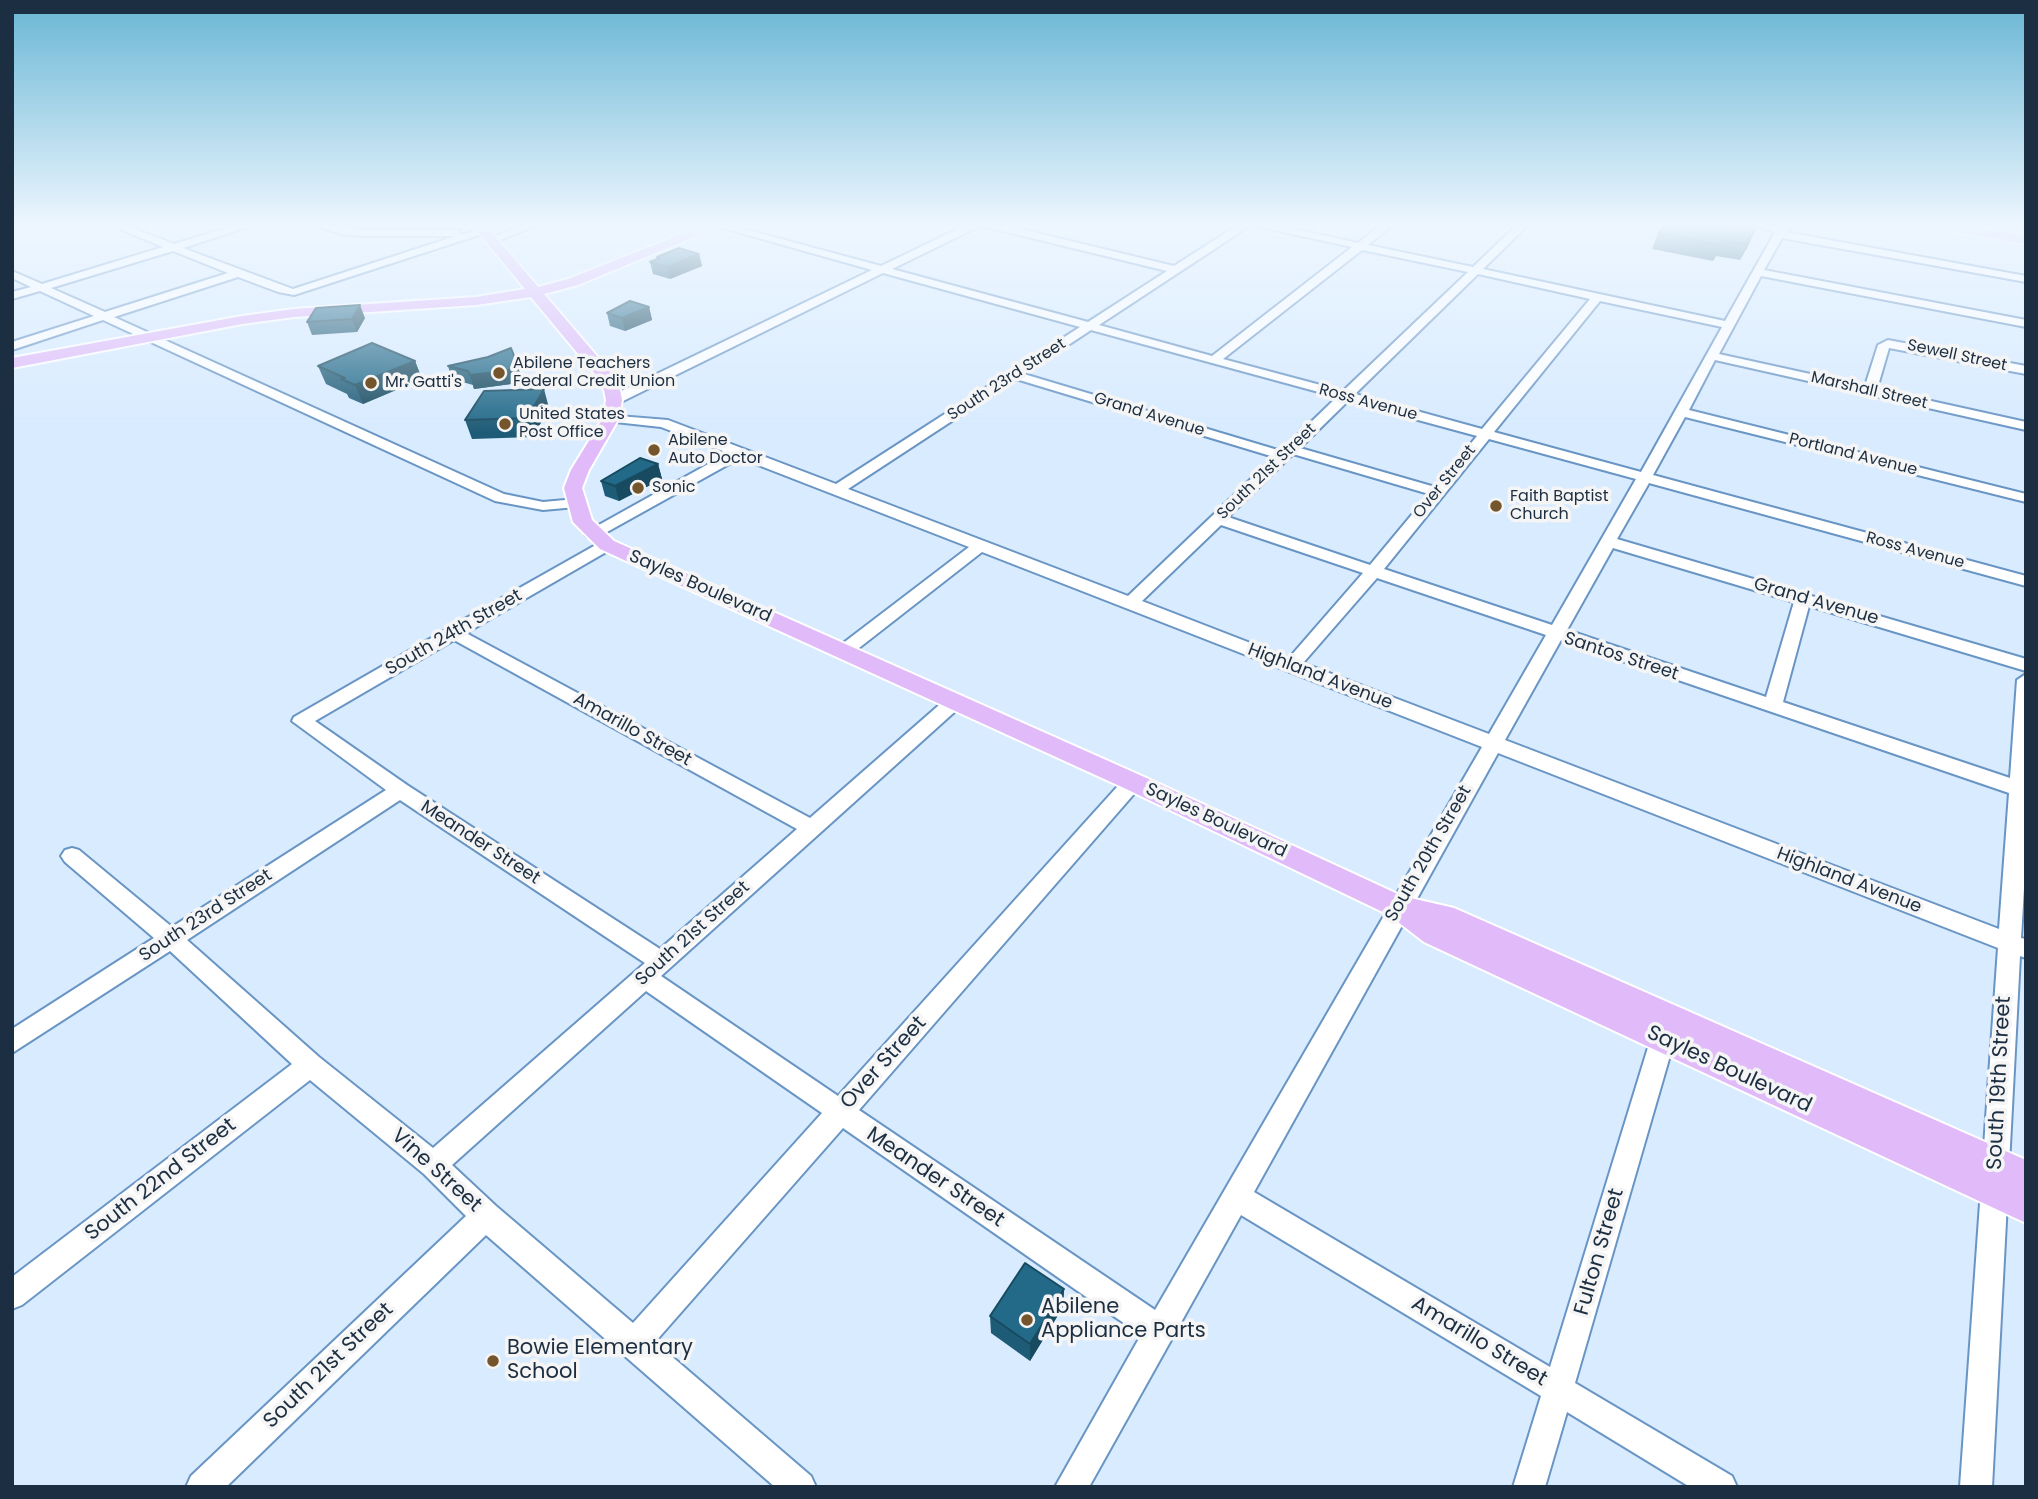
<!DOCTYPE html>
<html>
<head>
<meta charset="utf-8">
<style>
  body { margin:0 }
  #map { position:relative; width:2038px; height:1499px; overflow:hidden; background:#d8ebff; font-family:Poppins,sans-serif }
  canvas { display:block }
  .frame { position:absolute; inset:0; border:14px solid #1c2e41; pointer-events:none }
</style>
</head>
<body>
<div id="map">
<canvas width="2038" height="1499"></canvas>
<div class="frame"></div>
</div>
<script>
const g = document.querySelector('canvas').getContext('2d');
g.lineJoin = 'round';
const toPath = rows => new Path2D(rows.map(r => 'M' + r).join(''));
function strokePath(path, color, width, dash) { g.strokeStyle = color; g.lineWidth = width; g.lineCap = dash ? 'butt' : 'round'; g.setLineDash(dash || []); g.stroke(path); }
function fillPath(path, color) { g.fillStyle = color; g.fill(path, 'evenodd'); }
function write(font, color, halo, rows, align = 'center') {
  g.font = font + ' Poppins,sans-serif'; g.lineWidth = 7; g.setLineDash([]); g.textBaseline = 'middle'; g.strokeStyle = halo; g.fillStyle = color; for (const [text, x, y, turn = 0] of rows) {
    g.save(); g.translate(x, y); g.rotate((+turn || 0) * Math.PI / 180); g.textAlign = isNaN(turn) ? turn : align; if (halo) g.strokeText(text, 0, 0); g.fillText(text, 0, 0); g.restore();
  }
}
const minor = toPath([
  [105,223,120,223,174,244,243,223,260,223,183,248,293,289,456,236,362,236,340,234,309,223,362,230,456,230,460,231,460,235,488,228,488,232,294,295,278,292,238,277,114,317,504,494,543,502,576,499,583,503,576,507,543,510,495,501,103,320,12,350,12,342,94,316,40,291,12,299,12,292,31,287,12,278,12,271,42,284,163,247,105,223],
  [173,251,228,273,105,312,51,288,173,251],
  [528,223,543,223,495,242,486,240,528,223],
  [705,223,722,223,881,266,970,223,996,223,1174,266,1241,223,1268,223,1358,243,1383,223,1395,223,1368,245,1473,267,1519,223,1530,223,1483,269,1725,321,1775,232,1740,223,1780,227,1783,223,1793,223,1786,232,2026,276,2026,282,1782,238,1764,270,2026,320,2026,327,1761,276,1719,354,1865,386,1878,345,1888,340,2026,366,2026,374,1889,348,1877,389,2026,422,2026,430,1715,360,1689,410,2026,494,2026,502,1685,417,1653,475,2026,576,2026,586,1649,483,1617,539,2026,659,2026,671,1809,606,1783,702,2010,778,2017,680,2026,674,2026,855,2021,938,2026,939,2026,958,2020,956,1992,1487,1960,1487,1998,948,1498,753,1254,1192,1550,1367,1654,1028,1657,1021,1666,1018,1675,1021,1678,1028,1575,1383,1732,1476,1737,1487,1690,1487,1567,1412,1545,1487,1513,1487,1541,1396,1241,1215,1089,1487,1055,1487,1141,1335,843,1128,655,1342,811,1476,816,1487,775,1487,486,1235,226,1487,186,1487,191,1476,466,1216,424,1174,310,1080,22,1305,12,1309,12,1277,292,1064,170,951,12,1053,12,1029,154,938,65,862,61,856,65,850,72,848,79,850,172,927,386,790,292,721,294,717,447,629,601,542,613,542,615,545,613,548,466,633,810,818,946,699,960,699,962,703,960,707,661,976,838,1096,1126,777,1140,777,1143,782,1140,787,859,1110,1155,1310,1482,747,982,552,850,655,838,655,835,651,838,647,969,547,740,458,598,537,588,537,585,534,588,531,728,453,661,427,606,421,606,415,668,420,836,484,1080,327,883,273,619,403,609,403,609,397,872,270,705,223],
  [1251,225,1352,247,1212,356,1099,325,1251,225],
  [980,226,982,226,1167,271,1088,322,892,269,980,226],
  [1362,250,1468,272,1343,391,1223,359,1362,250],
  [1478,274,1590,299,1482,429,1355,394,1478,274],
  [1600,301,1722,327,1641,472,1494,432,1600,301],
  [1091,330,1337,397,1281,451,1024,374,1091,330],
  [1016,379,1274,457,1128,596,848,489,1016,379],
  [1348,401,1477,436,1435,487,1300,448,1348,401],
  [1489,439,1636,479,1552,625,1384,569,1489,439],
  [1293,454,1429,494,1370,565,1228,517,1293,454],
  [1221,525,1363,573,1289,658,1142,601,1221,525],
  [1613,548,1794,602,1766,697,1567,630,1613,548],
  [1377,578,1546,635,1489,734,1303,663,1377,578],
  [454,640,797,829,660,949,407,785,315,721,454,640],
  [1561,640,2009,793,1999,929,1505,740,1561,640],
  [400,800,645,963,433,1148,319,1057,187,940,400,800],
  [646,991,822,1113,633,1323,496,1206,452,1165,646,991]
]);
const major = toPath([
  [471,223,484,223,538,287,568,279,710,223,728,223,578,285,544,294,613,375,620,390,622,400,619,418,589,470,582,488,592,520,614,541,1142,776,1402,896,1454,908,2026,1160,2026,1223,1424,942,1389,915,1124,788,600,549,573,522,564,488,571,470,603,418,606,400,604,390,599,379,531,297,476,305,294,317,242,324,12,368,12,358,242,316,294,309,476,297,525,289,471,223],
  [1924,223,1953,223,2026,236,2026,244,1930,227,1924,223]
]);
const wall = toPath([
  [1755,230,1748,246,1740,260,1716,256,1713,261,1652,249,1658,233],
  [699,254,702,266,670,279,653,274,650,262,657,259,657,257],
  [649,307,652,320,625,331,610,326,607,313],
  [365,318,357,332,312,335,307,322],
  [415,361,422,379,363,404,349,398,347,394,326,384,318,366],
  [448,366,518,366,522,380,511,384,474,389,473,385,452,379],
  [549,408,533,437,472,439,465,420],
  [658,464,662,479,619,501,605,496,601,481],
  [1064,1289,1063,1307,1030,1361,991,1333,990,1316]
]);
const shadedWall = toPath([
  [1755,230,1748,246,1740,260,1746,244],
  [1723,240,1716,256,1713,261,1719,245],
  [699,254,702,266,670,279,667,267],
  [360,305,365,318,357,332,352,319],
  [649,307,652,320,625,331,622,318],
  [415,361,422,379,363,404,355,385],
  [518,366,522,380,511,384,474,389,470,375],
  [544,389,549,408,533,437,527,418],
  [658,464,662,479,619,501,615,486],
  [1064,1289,1063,1307,1030,1361,1030,1344]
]);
const building = toPath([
  [1666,223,1712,223,1755,230,1746,244,1723,240,1719,245,1658,233,1666,223],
  [679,248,699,254,667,267,650,262,660,258,657,257,679,248],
  [630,301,649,307,622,318,607,313,630,301],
  [360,305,352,319,307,322,316,308,360,305],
  [372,343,415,361,355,385,341,379,345,378,318,366,372,343],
  [511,348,518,366,506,371,470,375,468,371,448,366,488,357,511,348],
  [544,389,527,418,465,420,484,391,544,389],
  [640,458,658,464,615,486,601,481,640,458],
  [1025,1263,1064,1289,1030,1344,990,1316,1025,1263]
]);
const markers = [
  [499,373,7,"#75552b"],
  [371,383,7,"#75552b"],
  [505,424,7,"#75552b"],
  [654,450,7,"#75552b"],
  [638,488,7,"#75552b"],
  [1496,506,7,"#75552b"],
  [1027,1320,7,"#75552b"],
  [493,1361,7,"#75552b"]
];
const farStreetnames = [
  ["Sewell Street",1957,356,12],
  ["South 23rd Street",1007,380,-33],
  ["Marshall Street",1869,391,13],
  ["Ross Avenue",1368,403,15],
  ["Grand Avenue",1149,415,17],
  ["Portland Avenue",1853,455,14],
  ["South 21st Street",1267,472,-44],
  ["Over Street",1445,482,-51],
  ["Ross Avenue",1915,551,15]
];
const farPoinames = [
  ["Abilene Teachers",513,364],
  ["Federal Credit Union",513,382],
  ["Mr. Gatti's",385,383],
  ["United States",519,415],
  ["Post Office",519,433],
  ["Abilene",668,441],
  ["Auto Doctor",668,459],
  ["Sonic",652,488],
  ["Faith Baptist",1510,497],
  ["Church",1510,515]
];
const streetNames = [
  ["Sayles Boulevard",700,587,24],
  ["Grand Avenue",1816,602,16],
  ["South 24th Street",454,633,-30],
  ["Santos Street",1621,657,18],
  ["Highland Avenue",1320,677,21],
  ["Amarillo Street",632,730,29],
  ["Sayles Boulevard",1216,821,25],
  ["Meander Street",480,843,33],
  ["South 20th Street",1429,854,-60],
  ["Highland Avenue",1849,881,21],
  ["South 23rd Street",206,916,-33],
  ["South 21st Street",693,934,-42]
];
const nearStreetnames = [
  ["Over Street",884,1063,-48],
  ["Sayles Boulevard",1729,1070,25],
  ["South 19th Street",2000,1083,-87],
  ["Vine Street",436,1171,42],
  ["Meander Street",935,1178,34],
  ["South 22nd Street",161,1180,-38],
  ["Fulton Street",1600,1252,-74],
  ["Amarillo Street",1479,1342,31],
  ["South 21st Street",329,1366,-44]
];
const nearPoinames = [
  ["Abilene",1041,1308],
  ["Appliance Parts",1041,1332],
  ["Bowie Elementary",507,1349],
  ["School",507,1373]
];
strokePath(minor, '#6995c4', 4);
strokePath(major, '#fff', 4);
fillPath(minor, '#fff');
fillPath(major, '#e1bbf9');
fillPath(wall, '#1e5b76');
fillPath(shadedWall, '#184a60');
fillPath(building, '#236a89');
strokePath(building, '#184a60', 2);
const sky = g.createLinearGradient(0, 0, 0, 433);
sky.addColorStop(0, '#68b6d4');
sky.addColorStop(0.52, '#edf6ff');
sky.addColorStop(1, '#edf6ff00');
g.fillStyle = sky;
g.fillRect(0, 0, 2038, 433);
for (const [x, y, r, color] of markers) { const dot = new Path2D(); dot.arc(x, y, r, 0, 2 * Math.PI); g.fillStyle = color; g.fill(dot); strokePath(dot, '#f5f5f5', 2.5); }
write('16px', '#1c2e41', '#f5f5f5', farStreetnames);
write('16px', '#1c2e41', '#f5f5f5', farPoinames, 'left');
write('18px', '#1c2e41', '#f5f5f5', streetNames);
write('21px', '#1c2e41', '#f5f5f5', nearStreetnames);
write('21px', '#1c2e41', '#f5f5f5', nearPoinames, 'left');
</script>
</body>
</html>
